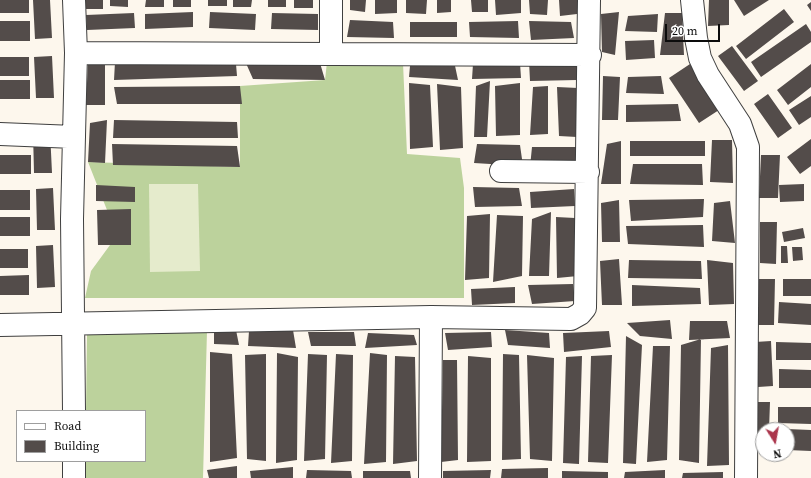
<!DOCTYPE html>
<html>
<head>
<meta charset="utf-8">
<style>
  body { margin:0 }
  #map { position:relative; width:811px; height:478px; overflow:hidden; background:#fdf7ed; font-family:"Source Serif 4",serif }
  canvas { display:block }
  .legend { position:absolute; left:16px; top:410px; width:130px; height:52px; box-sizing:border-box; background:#fff; border:1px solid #9e9e9e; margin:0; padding:5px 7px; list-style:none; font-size:12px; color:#0c0c0c }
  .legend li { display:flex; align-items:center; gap:8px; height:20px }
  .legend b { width:20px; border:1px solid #9e9e9e }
  .north { position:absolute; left:755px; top:422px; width:40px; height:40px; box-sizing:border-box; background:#fff; border:1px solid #9e9e9e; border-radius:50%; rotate:169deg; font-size:11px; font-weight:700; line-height:16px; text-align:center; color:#0c0c0c }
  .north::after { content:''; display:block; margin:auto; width:14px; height:18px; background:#ab354c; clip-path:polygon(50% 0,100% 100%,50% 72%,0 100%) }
  .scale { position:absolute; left:665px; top:24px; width:55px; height:18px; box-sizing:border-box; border:2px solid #0c0c0c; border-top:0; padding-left:5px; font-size:12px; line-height:14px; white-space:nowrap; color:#0c0c0c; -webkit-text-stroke:3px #fff; paint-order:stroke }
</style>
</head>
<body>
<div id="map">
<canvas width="811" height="478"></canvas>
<ul class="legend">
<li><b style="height:5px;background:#fff"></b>Road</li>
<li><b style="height:11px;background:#534c4a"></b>Building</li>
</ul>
<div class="north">N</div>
<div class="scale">20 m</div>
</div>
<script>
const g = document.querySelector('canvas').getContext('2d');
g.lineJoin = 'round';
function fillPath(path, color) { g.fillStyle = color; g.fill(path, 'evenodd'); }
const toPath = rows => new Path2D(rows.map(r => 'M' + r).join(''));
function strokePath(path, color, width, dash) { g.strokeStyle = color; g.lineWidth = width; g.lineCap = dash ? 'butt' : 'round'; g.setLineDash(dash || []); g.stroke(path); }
const forest = toPath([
  [327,62,403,63,407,154,460,158,464,188,464,298,85,298,91,271,110,245,107,210,88,162,240,167,240,86,325,80],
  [207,331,203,478,86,478,86,461,145,461,145,411,86,411,87,335]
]);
const pitch = toPath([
  [149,184,198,184,200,271,150,272]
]);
const building = toPath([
  [0,0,29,0,29,13,0,13],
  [33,0,50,0,52,38,35,39],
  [84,0,103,0,103,9,84,9],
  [110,0,128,0,128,7,110,6],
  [146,0,164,0,164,7,145,7],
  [173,0,191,0,191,7,173,7],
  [208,0,227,0,227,6,208,6],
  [233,0,252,0,251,7,233,7],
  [268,0,286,0,286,7,268,7],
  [294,0,313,0,313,8,294,8],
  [350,0,366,0,365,12,350,10],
  [375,0,397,0,397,13,375,14],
  [406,0,427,0,426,14,406,13],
  [437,0,451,0,451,12,437,13],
  [471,0,488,0,488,12,472,12],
  [495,0,521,0,521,13,496,15],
  [529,0,548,0,547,15,530,14],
  [559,0,577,0,577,14,560,16],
  [709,0,729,0,729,25,708,26],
  [734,0,769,0,744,16],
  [811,2,811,11,807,5],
  [784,9,794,22,746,59,736,46],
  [193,12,193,27,145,29,145,14],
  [210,12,256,14,255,30,209,28],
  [619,12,615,55,602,52,601,14],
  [134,13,135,28,87,30,86,15],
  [272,13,318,14,318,30,271,29],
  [665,13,682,13,684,55,660,55],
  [658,14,657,32,625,31,628,16],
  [350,20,393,22,394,38,347,37],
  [0,21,30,21,30,41,0,41],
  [518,21,519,38,470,37,469,22],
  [529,21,571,22,574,38,531,40],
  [410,22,457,22,457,37,410,37],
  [806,24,811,32,811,42,761,77,751,62],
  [654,40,655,58,626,60,625,41],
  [732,46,758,81,744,91,718,56],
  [52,56,54,98,36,98,34,57],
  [0,57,29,57,29,76,0,76],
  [88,61,105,62,105,105,86,105],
  [245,61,320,63,325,80,253,79],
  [454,61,458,80,409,77,410,66],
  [529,61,577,63,577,80,530,81],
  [115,62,236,64,237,76,114,80],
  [520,63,521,78,472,79,473,64],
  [690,64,719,110,699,123,669,78],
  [811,64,811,87,788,105,777,90],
  [603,76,620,77,618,120,602,120],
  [661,76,664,94,626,93,628,77],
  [0,80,30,80,30,99,0,99],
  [490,81,487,137,474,137,476,86],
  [409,83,430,85,433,147,410,149],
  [520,83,520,135,496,136,495,86],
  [437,84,461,87,463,148,440,150],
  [240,86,242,104,117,104,114,87],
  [548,86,548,134,530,135,533,87],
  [557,87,578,88,577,137,559,136],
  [768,94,792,128,778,138,754,104],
  [811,96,811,117,799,125,789,110],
  [678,104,681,121,626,122,626,105],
  [107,120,105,163,88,162,90,123],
  [114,120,237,122,238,138,113,138],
  [50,131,52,173,34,173,33,132],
  [811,139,811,166,800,174,787,157],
  [712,140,732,140,733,183,710,182],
  [621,141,621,184,601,184,607,144],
  [630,141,705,141,705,156,630,156],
  [112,144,237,146,240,167,113,165],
  [477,144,520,145,523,166,474,163],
  [532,147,578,147,578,167,530,167],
  [0,155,31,155,31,174,0,174],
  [761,155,780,155,778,198,759,198],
  [633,164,702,164,703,185,630,184],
  [804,184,804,201,780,202,779,185],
  [96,185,135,187,135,202,96,201],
  [473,187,519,188,522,206,475,207],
  [53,188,55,230,37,230,36,189],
  [574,189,575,206,531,208,530,192],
  [0,190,30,190,30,210,0,210],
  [704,199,703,217,631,221,629,200],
  [619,200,620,242,602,242,601,203],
  [730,201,735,243,712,241,714,203],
  [131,209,131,245,98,245,97,210],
  [551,212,549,276,529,276,532,219],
  [490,214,489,278,465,280,467,216],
  [497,215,523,216,522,276,493,282],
  [0,217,30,217,30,236,0,236],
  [556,217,575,218,578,276,557,278],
  [760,222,777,222,776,264,760,263],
  [703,225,704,247,628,244,626,226],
  [803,228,805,238,784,242,782,232],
  [53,245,55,287,37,288,36,246],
  [781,246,787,246,788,263,781,263],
  [792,247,802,247,803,260,793,261],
  [0,249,28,249,28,268,0,268],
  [619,259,622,305,602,305,600,261],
  [629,260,701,261,702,279,628,278],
  [707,260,733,263,734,304,709,305],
  [29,275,29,295,0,295,0,276],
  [757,279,775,279,774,325,755,325],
  [783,279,811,279,811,296,783,296],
  [573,284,575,301,532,304,528,285],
  [632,285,700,288,701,304,632,306],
  [515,287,515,303,472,305,471,289],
  [779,302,811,304,811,325,778,323],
  [670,320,672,339,640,336,627,323],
  [690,321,727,321,730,338,689,340],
  [236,330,239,345,214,344,214,332],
  [293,330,296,348,248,346,249,331],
  [505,330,549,333,550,348,508,345],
  [609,331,611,347,564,352,563,333],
  [308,332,354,332,356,346,311,346],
  [491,332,492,347,448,350,445,333],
  [368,333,414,335,417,345,365,348],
  [626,336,642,345,636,464,623,463],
  [701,339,699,463,679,460,681,345],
  [771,341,773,386,758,387,755,342],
  [776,342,811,343,811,360,776,360],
  [728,345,729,465,707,466,711,348],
  [653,346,670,346,667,460,647,462],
  [210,352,232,354,237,458,210,462],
  [277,353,298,357,297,460,276,463],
  [370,353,387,355,386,462,364,464],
  [266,354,266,461,247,459,245,355],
  [308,354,327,355,325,459,304,461],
  [336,354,353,355,352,461,331,463],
  [503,354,519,355,521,459,502,460],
  [527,355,554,358,552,461,530,459],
  [612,355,608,463,588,462,591,356],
  [395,356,415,357,417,461,393,464],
  [468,356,491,358,491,461,467,462],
  [582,356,579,464,563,463,566,357],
  [443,360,457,360,458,460,441,462],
  [779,369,811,370,811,388,779,388],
  [755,402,770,402,769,430,763,430,763,448,753,448],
  [778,407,811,407,811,424,778,423],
  [787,429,811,430,811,451,787,450],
  [237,466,237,478,209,478,207,470],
  [293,467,293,478,251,478,250,471],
  [548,468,548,478,501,478,502,469],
  [307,470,351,471,352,478,306,478],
  [491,470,490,478,443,478,443,471],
  [665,470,665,478,624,478,625,472],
  [363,471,410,471,411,478,363,478],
  [562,471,608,472,608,478,562,478],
  [723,472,723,478,682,478,683,473]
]);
const minor = toPath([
  [692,0,696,38,700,58,708,75,740,124,748,147,746,478],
  [76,53,590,55],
  [331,54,331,0],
  [0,134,74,137],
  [501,171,588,172],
  [0,325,431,317,571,319,580,314,585,308,589,0],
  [74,411,72,219,76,53,74,0],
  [74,461,74,478],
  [430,478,431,317]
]);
fillPath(forest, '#bcd29c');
fillPath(pitch, '#e5ebcc');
fillPath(building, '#534c4a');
strokePath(minor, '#3f3f3f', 24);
strokePath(minor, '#fff', 22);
</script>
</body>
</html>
